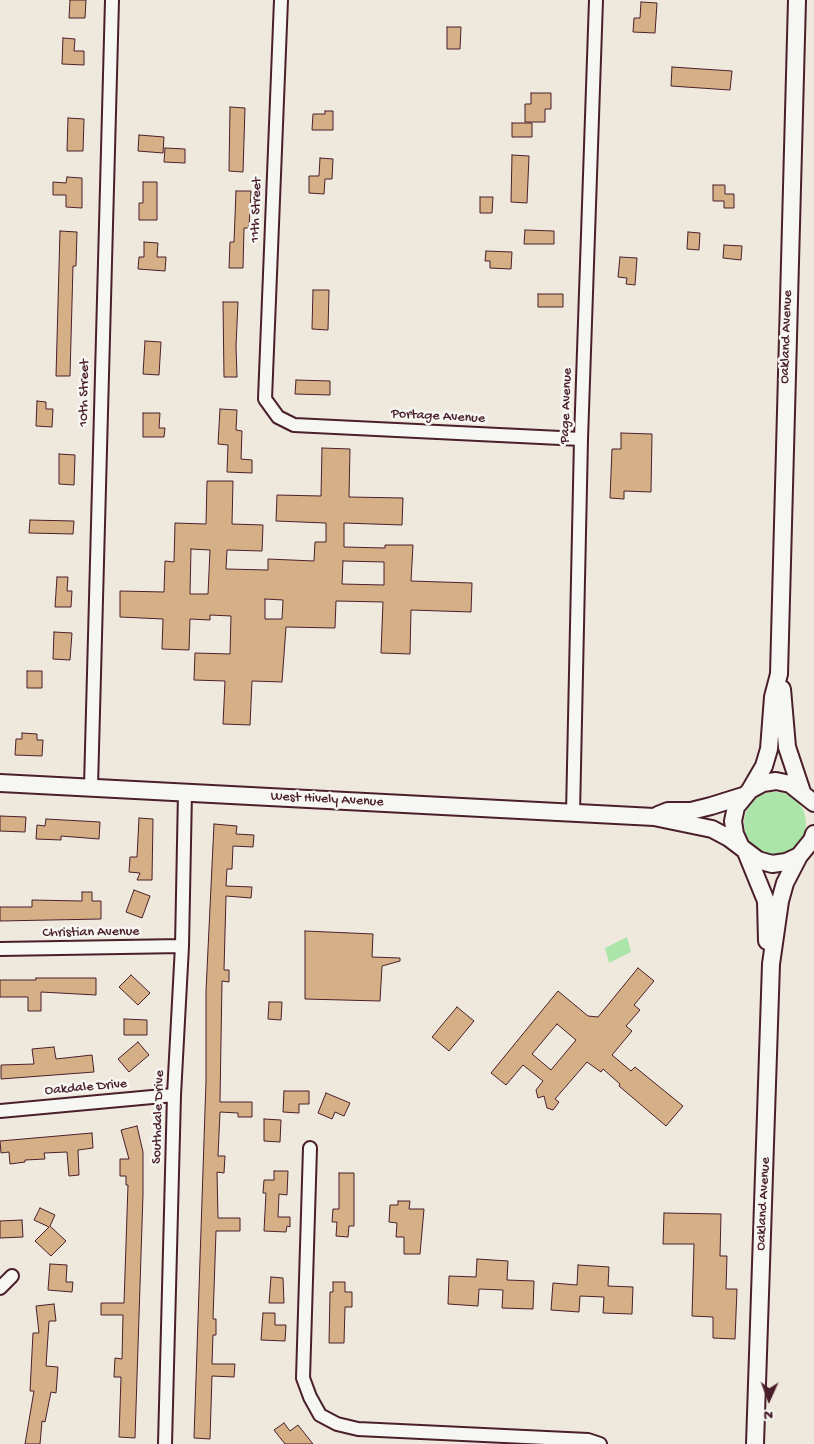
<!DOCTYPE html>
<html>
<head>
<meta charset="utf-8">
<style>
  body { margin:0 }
  #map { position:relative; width:814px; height:1444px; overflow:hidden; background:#efe8dd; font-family:"Gochi Hand",sans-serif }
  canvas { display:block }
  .north { position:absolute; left:744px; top:1374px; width:50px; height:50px; -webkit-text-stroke:4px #f6f6f2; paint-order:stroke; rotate:182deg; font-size:14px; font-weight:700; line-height:20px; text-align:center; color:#4a1f2b }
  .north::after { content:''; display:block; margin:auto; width:18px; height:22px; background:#4a1f2b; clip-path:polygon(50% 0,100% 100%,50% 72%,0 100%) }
</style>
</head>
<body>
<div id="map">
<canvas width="814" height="1444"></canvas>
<div class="north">N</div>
</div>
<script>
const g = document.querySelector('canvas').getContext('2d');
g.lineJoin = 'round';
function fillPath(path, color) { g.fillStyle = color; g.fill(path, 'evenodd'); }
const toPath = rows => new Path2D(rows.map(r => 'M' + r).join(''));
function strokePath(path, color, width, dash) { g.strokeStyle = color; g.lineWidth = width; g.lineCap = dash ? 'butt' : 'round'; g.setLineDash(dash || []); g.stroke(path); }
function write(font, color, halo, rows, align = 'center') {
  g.font = font + ' "Gochi Hand",sans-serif'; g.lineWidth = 5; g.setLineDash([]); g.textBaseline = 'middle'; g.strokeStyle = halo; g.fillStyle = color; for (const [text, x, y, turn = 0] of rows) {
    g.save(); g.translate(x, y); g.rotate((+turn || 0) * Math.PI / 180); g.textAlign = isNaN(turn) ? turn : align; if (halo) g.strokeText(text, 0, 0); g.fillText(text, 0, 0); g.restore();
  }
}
const green = toPath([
  '744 823a31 31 0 1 1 62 0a31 31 0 1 1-62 0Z',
  [627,937,631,952,609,963,605,948]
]);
const building = toPath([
  [70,0,86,0,85,18,69,18,70,0],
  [641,2,657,3,655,33,633,32,634,18,640,18,641,2],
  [447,27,461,27,460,49,447,49,447,27],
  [63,38,75,39,74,51,84,51,84,65,62,64,63,38],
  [672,67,732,71,730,90,671,86,672,67],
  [531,93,551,93,551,109,545,109,545,122,525,122,525,104,531,104,531,93],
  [230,107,245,108,243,172,229,171,230,107],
  [325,111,333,111,333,130,312,130,313,114,325,114,325,111],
  [68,118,84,119,83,151,67,151,68,118],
  [512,123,532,123,532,137,512,137,512,123],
  [139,135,164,137,163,153,138,151,139,135],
  [165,148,185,149,185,163,164,162,165,148],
  [512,155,529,156,527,203,511,202,512,155],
  [320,158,333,159,332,179,325,179,324,194,309,193,309,176,319,176,320,158],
  [67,177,82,178,82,208,66,207,66,195,53,195,53,182,66,183,67,177],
  [143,182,157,182,157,220,139,220,139,203,143,203,143,182],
  [713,185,725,185,725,194,734,194,734,208,724,208,724,201,713,201,713,185],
  [236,191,251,191,249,228,244,228,243,268,229,268,230,242,234,242,236,191],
  [480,197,493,197,492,213,480,213,480,197],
  [525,230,554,231,554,244,524,244,525,230],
  [60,231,77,232,76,266,73,266,70,376,56,376,60,231],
  [688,232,700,233,699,250,687,249,688,232],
  [144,242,158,243,157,257,166,257,165,271,138,269,139,257,144,257,144,242],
  [724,245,742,246,741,260,723,258,724,245],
  [486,251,512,252,511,269,490,268,490,261,485,261,486,251],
  [620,257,637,258,635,285,626,284,627,278,618,277,620,257],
  [313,290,329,290,328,330,312,329,313,290],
  [538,294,563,294,563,307,538,307,538,294],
  [223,302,238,302,236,346,237,377,224,377,223,302],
  [145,341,161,342,159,375,143,374,145,341],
  [296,380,330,381,330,395,295,394,296,380],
  [37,401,46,402,46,409,53,409,52,427,36,426,37,401],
  [220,409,237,410,236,430,242,431,241,459,252,460,252,473,227,472,228,445,218,444,220,409],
  [143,413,160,413,159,428,165,428,164,437,143,437,143,413],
  [621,433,652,434,651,492,624,491,624,499,610,498,612,449,621,449,621,433],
  [322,448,350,449,349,497,403,498,402,525,344,523,344,547,385,548,385,545,413,545,411,581,472,583,471,612,411,610,410,654,381,653,383,602,336,601,335,628,286,627,282,682,252,681,250,725,223,724,225,681,194,680,195,653,230,654,231,616,210,615,210,620,190,619,189,650,162,649,163,619,120,617,120,591,164,592,165,561,174,562,175,523,206,524,207,481,233,481,232,524,263,525,262,551,227,550,226,569,268,570,268,559,314,561,315,542,326,542,326,523,276,521,277,495,321,496,322,448],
  [191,549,210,550,208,594,190,594,191,549],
  [343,561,384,562,384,585,342,584,343,561],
  [265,599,283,600,282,619,265,619,265,599],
  [59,454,75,455,74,485,59,484,59,454],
  [30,520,74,521,73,534,29,533,30,520],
  [57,577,68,577,67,591,72,591,71,607,55,607,57,577],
  [54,632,72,633,70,660,53,659,54,632],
  [27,671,42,671,42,688,27,688,27,671],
  [22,733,37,734,37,740,43,740,42,756,15,755,16,739,22,739,22,733],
  [0,816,26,817,25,832,0,831,0,816],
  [139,818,153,819,152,880,137,880,140,873,129,872,130,857,137,857,139,818],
  [46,819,100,822,99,839,61,836,61,840,36,839,37,825,45,826,46,819],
  [214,824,237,826,236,834,254,835,253,847,233,846,232,869,227,869,226,886,252,887,251,898,226,896,224,970,229,970,229,982,222,981,220,1102,252,1102,252,1117,238,1117,238,1113,220,1112,218,1156,225,1156,224,1173,217,1172,218,1218,240,1218,240,1231,216,1231,213,1319,216,1319,216,1335,213,1335,212,1364,235,1364,234,1377,212,1376,210,1439,194,1438,206,1081,206,991,214,824],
  [134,890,150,896,142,918,126,912,134,890],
  [82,892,92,892,92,901,101,901,101,919,0,921,0,907,32,907,32,900,82,901,82,892],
  [305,931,373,934,372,957,400,958,400,961,382,966,380,1001,305,999,305,931],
  [638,968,654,981,634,1005,640,1010,626,1026,632,1031,612,1055,631,1071,635,1067,683,1106,666,1126,619,1086,620,1084,603,1069,601,1072,587,1062,555,1099,559,1102,553,1110,547,1108,544,1096,538,1098,536,1090,543,1081,523,1065,506,1085,491,1073,558,991,588,1016,598,1017,638,968],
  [557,1024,576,1040,551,1070,532,1054,557,1024],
  [131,975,150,993,138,1005,119,987,131,975],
  [36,978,96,978,96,995,41,992,41,1011,28,1011,28,997,0,997,0,980,36,980,36,978],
  [269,1002,282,1002,281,1020,268,1019,269,1002],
  [457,1007,474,1021,449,1051,432,1037,457,1007],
  [124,1019,147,1020,147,1035,124,1035,124,1019],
  [138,1042,149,1055,129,1072,118,1059,138,1042],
  [54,1047,56,1059,92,1055,94,1072,1,1079,1,1065,34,1064,32,1049,54,1047],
  [284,1091,309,1091,309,1104,299,1104,299,1113,283,1112,284,1091],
  [326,1093,350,1103,344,1116,335,1112,332,1119,318,1113,326,1093],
  [264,1119,281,1120,280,1142,264,1141,264,1119],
  [137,1126,143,1152,143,1194,135,1438,119,1437,121,1377,114,1377,115,1358,122,1359,123,1315,101,1315,101,1303,124,1303,128,1185,126,1185,126,1176,120,1176,120,1159,129,1159,121,1130,137,1126],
  [92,1133,93,1148,78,1150,79,1175,69,1176,67,1152,44,1153,45,1159,25,1160,25,1162,10,1164,9,1152,1,1153,0,1141,92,1133],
  [274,1171,288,1171,287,1195,279,1194,278,1217,290,1217,290,1227,287,1226,286,1232,264,1231,266,1193,263,1193,264,1180,274,1180,274,1171],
  [339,1173,354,1173,354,1226,349,1226,348,1237,336,1236,337,1222,332,1222,333,1209,339,1209,339,1173],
  [398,1201,410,1201,409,1209,424,1209,420,1254,404,1254,404,1237,396,1237,397,1223,389,1222,390,1205,398,1205,398,1201],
  [40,1208,55,1215,50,1226,66,1241,51,1256,35,1241,49,1227,34,1220,40,1208],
  [664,1213,721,1214,720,1256,727,1256,726,1289,737,1289,735,1339,713,1338,713,1317,692,1316,694,1244,663,1244,664,1213],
  [22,1220,23,1237,0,1238,0,1221,22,1220],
  [477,1259,508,1261,507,1280,534,1281,533,1309,502,1308,503,1290,479,1289,478,1306,448,1304,449,1276,476,1277,477,1259],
  [50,1264,67,1265,66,1282,73,1282,72,1292,48,1290,50,1264],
  [578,1265,609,1267,608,1286,633,1287,632,1314,603,1313,604,1297,580,1296,579,1312,551,1310,553,1283,577,1285,578,1265],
  [271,1277,283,1278,284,1303,269,1303,271,1277],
  [333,1282,345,1282,345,1292,352,1292,352,1307,345,1307,344,1343,329,1343,330,1292,333,1292,333,1282],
  [54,1304,56,1321,49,1321,46,1366,58,1367,56,1393,51,1392,45,1422,42,1421,40,1444,25,1444,34,1391,30,1391,33,1333,39,1333,36,1306,54,1304],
  [263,1313,275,1313,275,1325,286,1325,285,1341,261,1340,263,1313],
  [284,1423,290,1431,298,1425,313,1444,285,1444,274,1430,284,1423]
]);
const minor = toPath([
  [281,0,265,399,278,417,294,425,581,439],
  [91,786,112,0],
  [573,813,581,439,596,0],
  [0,949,182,946],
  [0,1111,174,1095],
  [310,1148,303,1378,310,1397,320,1415,337,1424,358,1429,588,1440,600,1444],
  [0,1288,12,1276],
  [165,1444,174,1095,182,946,185,792]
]);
const tertiary = toPath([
  [782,689,787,747,802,792],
  [0,783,654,817,712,829,729,838,758,860,772,864,786,862,799,856,812,840,814,834],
  [750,790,764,766,769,749,773,697,779,674,797,0],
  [658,815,668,811,691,811,711,806,743,796],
  [741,847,735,834,733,821,736,807,750,790,763,783,776,781,790,784,814,803],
  [746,852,766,901,767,941],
  [755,1444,771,964,780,901,785,883,799,856]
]);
const streetNames = [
  ["11th Street",257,210,-88],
  ["Oakland Avenue",787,337,-88],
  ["10th Street",85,393,-89],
  ["Page Avenue",567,406,-88],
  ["Portage Avenue",438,417,3],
  ["West Hively Avenue",327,800,3],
  ["Christian Avenue",91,933,-1],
  ["Oakdale Drive",86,1088,-5],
  ["Southdale Drive",159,1117,-88],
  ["Oakland Avenue",764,1204,-87]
];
fillPath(green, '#ace5aa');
fillPath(building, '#d5b087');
strokePath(building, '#4a1f2b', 1);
strokePath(minor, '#4a1f2b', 16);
strokePath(tertiary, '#4a1f2b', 20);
strokePath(minor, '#f6f6f2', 12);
strokePath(tertiary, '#f6f6f2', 16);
write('14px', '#4a1f2b', '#f6f6f2', streetNames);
</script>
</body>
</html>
